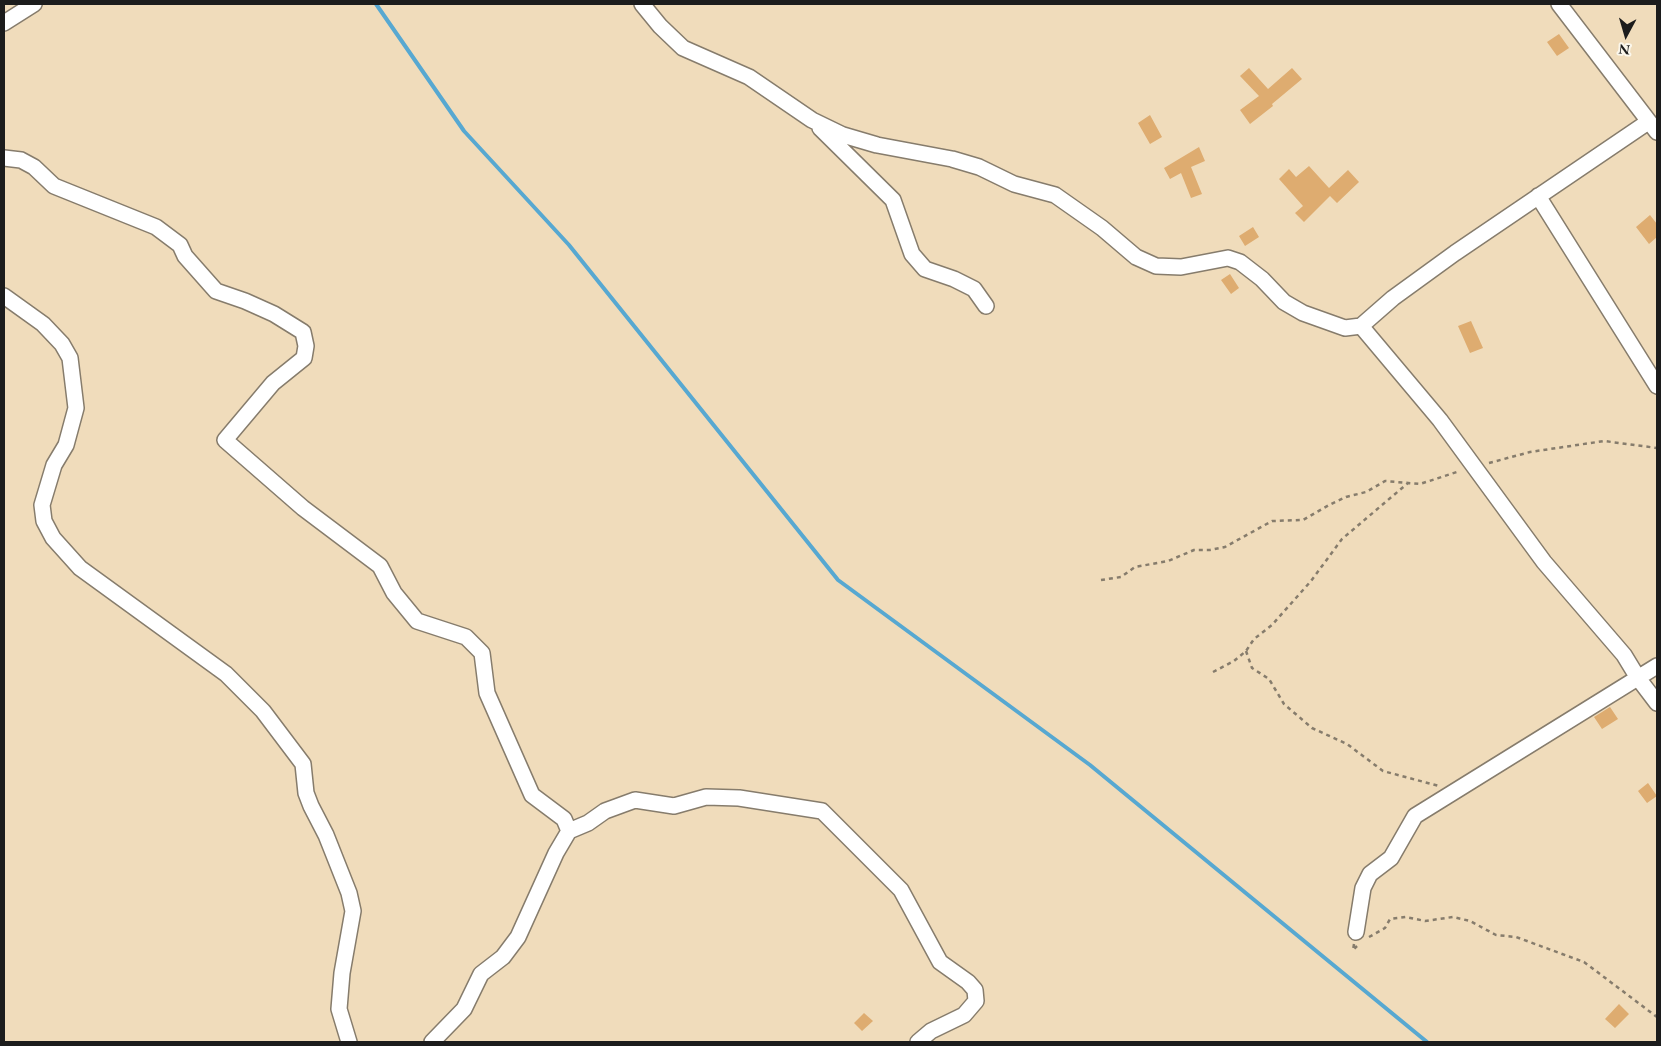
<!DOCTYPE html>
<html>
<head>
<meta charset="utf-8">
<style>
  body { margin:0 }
  #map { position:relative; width:1661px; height:1046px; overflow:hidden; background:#f0dcbb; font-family:"EB Garamond",serif }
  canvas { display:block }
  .frame { position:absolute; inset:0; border:5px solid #1c1c1c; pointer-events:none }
  .north { position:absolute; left:1601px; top:10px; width:50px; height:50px; -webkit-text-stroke:4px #fbf7ec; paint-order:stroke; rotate:186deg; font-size:14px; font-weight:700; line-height:20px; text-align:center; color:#1c1c1c }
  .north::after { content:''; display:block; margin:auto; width:18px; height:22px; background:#1c1c1c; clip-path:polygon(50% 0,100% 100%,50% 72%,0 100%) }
</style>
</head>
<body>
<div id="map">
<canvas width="1661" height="1046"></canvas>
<div class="frame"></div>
<div class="north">N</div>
</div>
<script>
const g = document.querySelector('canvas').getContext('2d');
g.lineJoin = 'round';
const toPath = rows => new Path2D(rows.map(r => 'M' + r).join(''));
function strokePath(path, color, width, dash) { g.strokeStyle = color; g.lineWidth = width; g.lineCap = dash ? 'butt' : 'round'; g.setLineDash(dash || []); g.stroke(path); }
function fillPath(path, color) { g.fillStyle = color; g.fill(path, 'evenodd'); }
const stream = toPath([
  [376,4,464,131,569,245,838,580,1090,765,1427,1042]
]);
const building = toPath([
  [1559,34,1569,48,1557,56,1547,42],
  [1249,68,1268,89,1292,68,1302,79,1272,104,1273,106,1250,124,1240,110,1259,96,1240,76],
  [1150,115,1162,137,1150,144,1138,123],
  [1199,147,1205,161,1191,167,1202,194,1191,198,1181,173,1170,179,1164,168],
  [1309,166,1329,188,1348,170,1359,182,1337,203,1330,196,1304,222,1295,213,1303,206,1279,179,1289,169,1296,177],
  [1650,215,1657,224,1657,237,1649,244,1636,227],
  [1253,227,1259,237,1245,246,1239,236],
  [1230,274,1239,288,1231,294,1221,280],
  [1471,321,1483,348,1470,353,1458,326],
  [1610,707,1618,719,1602,729,1594,717],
  [1648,783,1657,796,1647,803,1638,791],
  [1619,1004,1629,1014,1615,1028,1605,1019],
  [864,1013,873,1021,862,1031,854,1023]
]);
const path = toPath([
  [1489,463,1530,452,1604,441,1657,448],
  [1101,580,1121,577,1135,567,1168,561,1194,550,1210,550,1225,547,1272,521,1303,520,1329,505,1346,497,1366,492,1385,481,1420,484,1460,471],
  [1246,651,1252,668,1269,679,1284,704,1312,728,1347,744,1383,771,1439,786],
  [1213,672,1234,661,1246,651,1254,639,1272,625,1311,581,1342,539,1408,483],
  [1369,937,1385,928,1390,919,1406,917,1425,921,1453,917,1470,921,1496,935,1516,937,1584,962,1657,1017],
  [1354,944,1353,950,1357,946]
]);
const minor = toPath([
  [642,4,660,26,683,48,749,77,812,120,843,135,877,145,952,159,979,167,1014,184,1055,195,1102,228,1136,257,1156,266,1181,267,1228,258,1240,262,1262,279,1284,302,1303,313,1345,328,1361,326,1393,298,1455,253,1648,122],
  [1559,4,1657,132],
  [4,23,34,4],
  [820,128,893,200,912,254,925,269,954,279,974,289,986,306],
  [4,158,21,160,34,167,54,186,156,227,180,245,185,256,216,291,245,301,274,314,303,332,306,346,304,358,273,383,225,440,303,508,380,566,394,593,417,621,466,637,482,653,487,693,532,795,564,819,569,831,556,853,518,937,503,957,481,974,464,1009,432,1042],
  [1538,196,1657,386],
  [4,296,43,324,62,344,70,358,76,408,66,445,54,465,42,505,44,521,53,538,80,568,226,674,263,711,303,764,306,793,311,806,326,835,349,893,353,911,342,973,339,1009,349,1042],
  [1361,326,1440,420,1544,562,1624,655,1638,678,1657,703],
  [569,831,588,823,605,811,635,800,674,806,706,797,739,798,822,811,901,890,940,962,968,982,975,990,976,1001,964,1015,931,1031,918,1042],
  [1356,932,1363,888,1370,874,1391,858,1415,816,1657,666]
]);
strokePath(stream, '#57a8d1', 4);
fillPath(building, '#deac70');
strokePath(minor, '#867c6c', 18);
strokePath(path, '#867c6c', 2.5, [4, 4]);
strokePath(minor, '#fff', 15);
</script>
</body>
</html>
